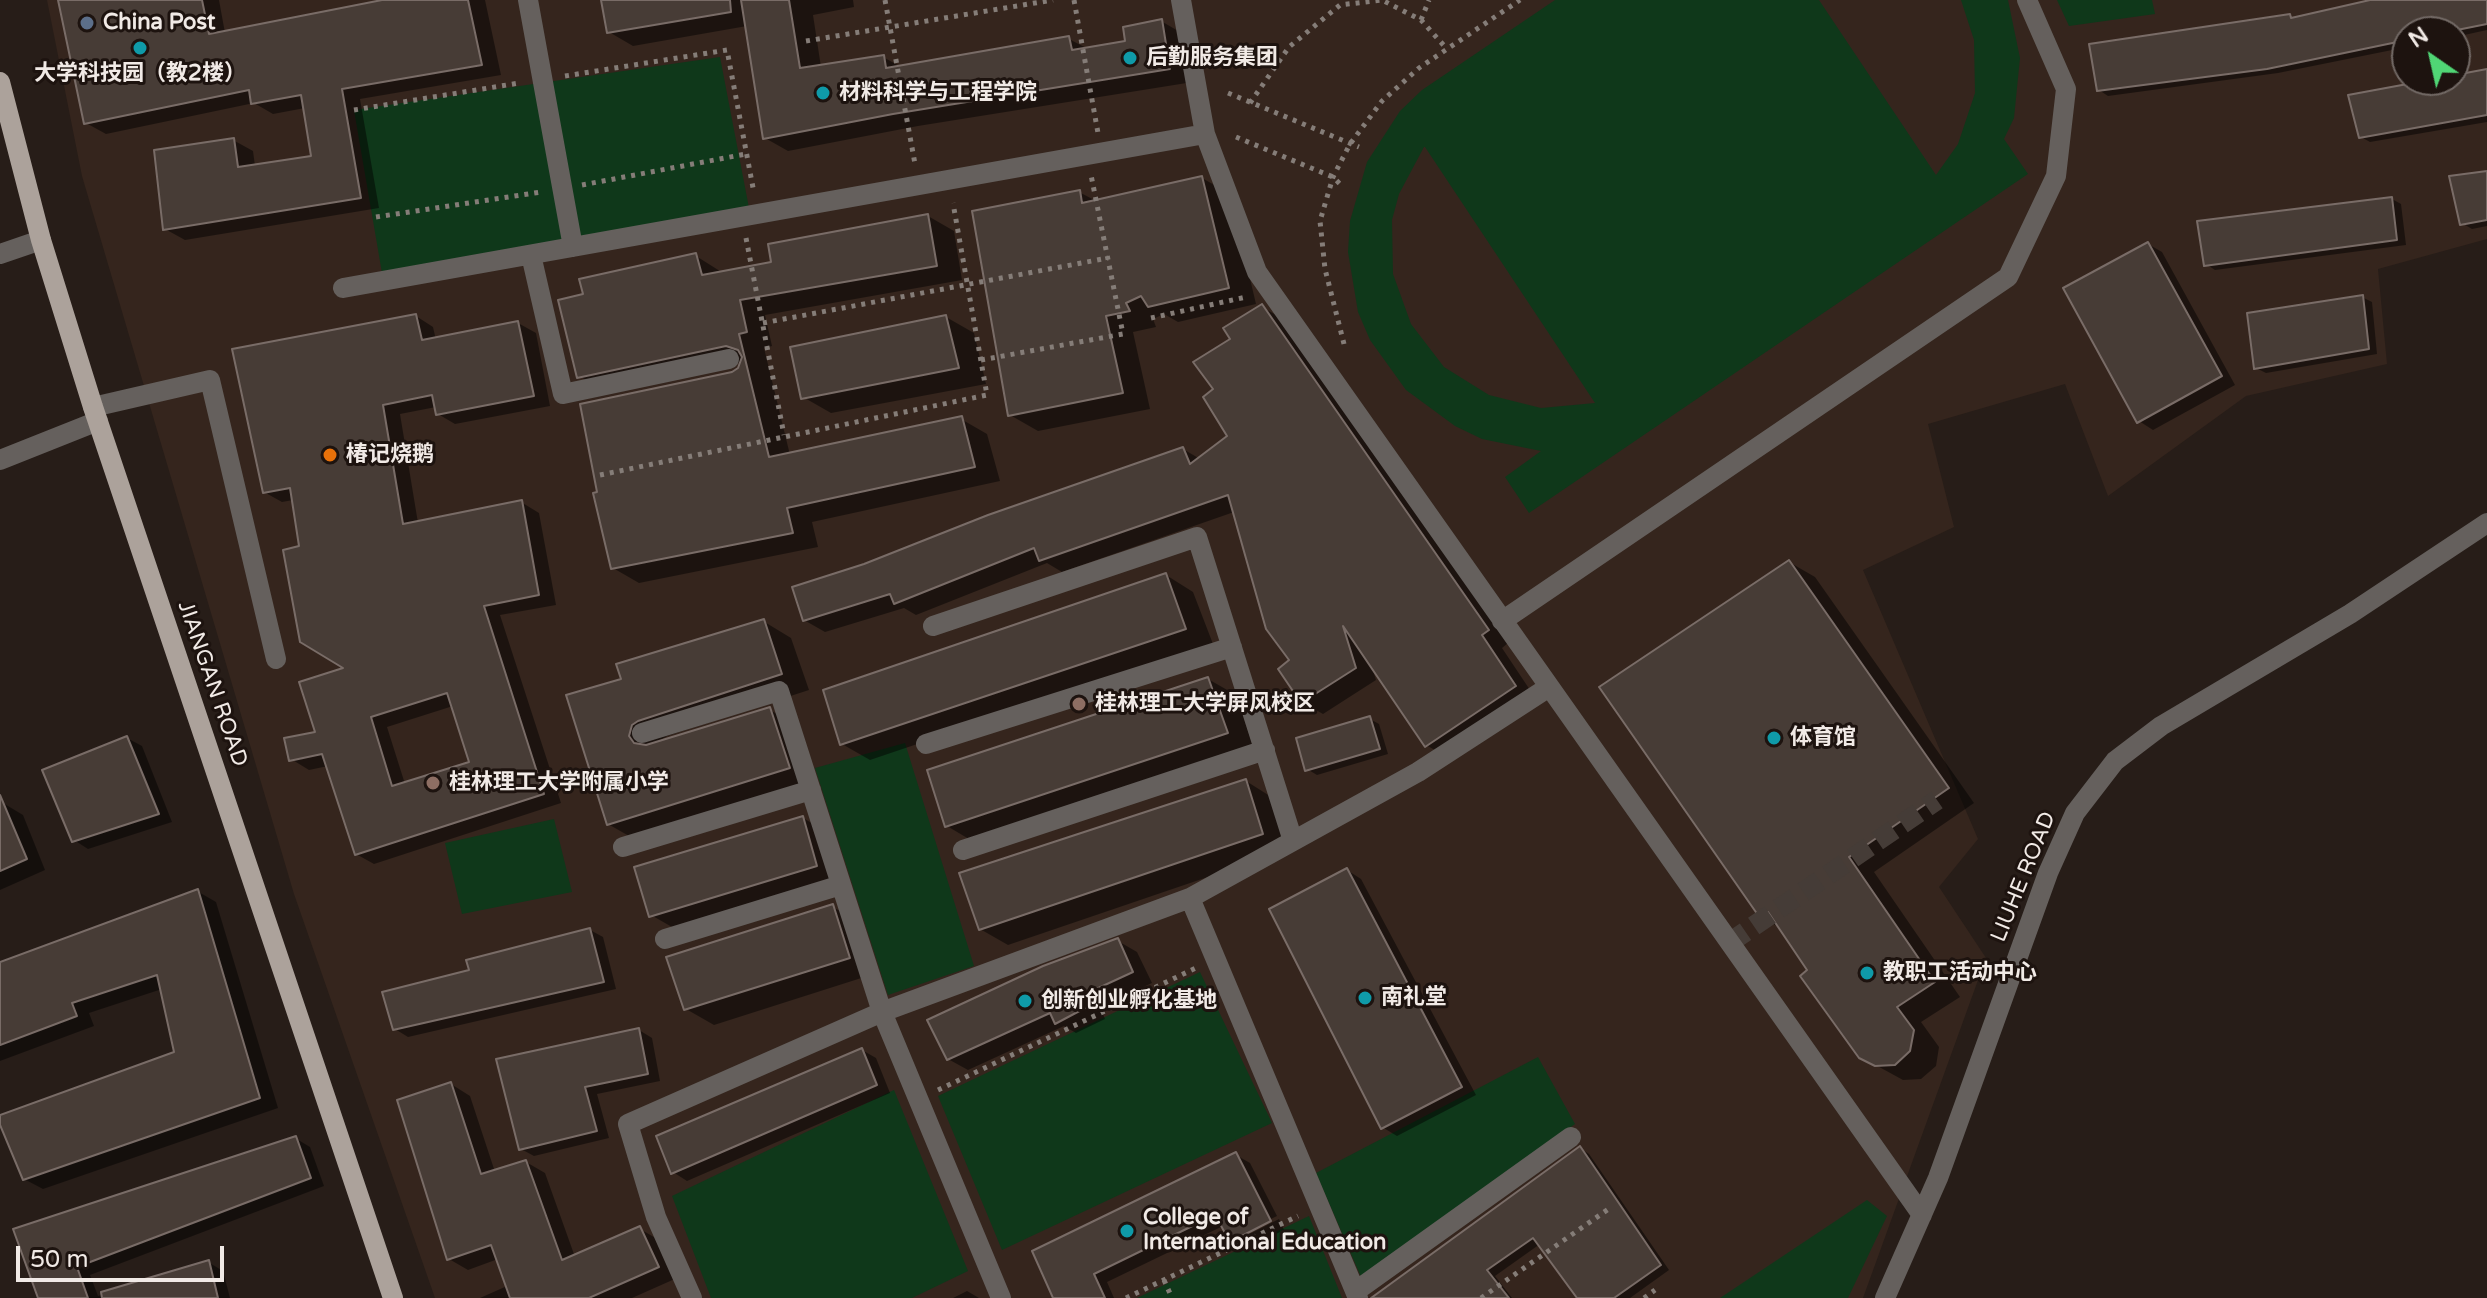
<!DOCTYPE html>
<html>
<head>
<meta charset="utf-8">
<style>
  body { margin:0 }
  #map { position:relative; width:2487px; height:1298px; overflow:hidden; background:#271d18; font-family:"Varela Round",sans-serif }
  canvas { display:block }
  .north { position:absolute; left:2391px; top:16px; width:80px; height:80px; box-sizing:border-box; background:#1d130f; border:2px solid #726965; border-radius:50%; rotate:326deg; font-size:22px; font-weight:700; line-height:32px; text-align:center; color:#f1eae6 }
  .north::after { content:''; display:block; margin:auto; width:28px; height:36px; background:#50d675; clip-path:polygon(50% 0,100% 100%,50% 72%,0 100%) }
  .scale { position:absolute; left:16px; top:1246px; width:208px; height:36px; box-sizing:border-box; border:4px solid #f1eae6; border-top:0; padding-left:10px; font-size:24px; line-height:28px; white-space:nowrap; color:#f1eae6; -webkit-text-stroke:6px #1d130f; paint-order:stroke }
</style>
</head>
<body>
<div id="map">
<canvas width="2487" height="1298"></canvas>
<div class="north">N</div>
<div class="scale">50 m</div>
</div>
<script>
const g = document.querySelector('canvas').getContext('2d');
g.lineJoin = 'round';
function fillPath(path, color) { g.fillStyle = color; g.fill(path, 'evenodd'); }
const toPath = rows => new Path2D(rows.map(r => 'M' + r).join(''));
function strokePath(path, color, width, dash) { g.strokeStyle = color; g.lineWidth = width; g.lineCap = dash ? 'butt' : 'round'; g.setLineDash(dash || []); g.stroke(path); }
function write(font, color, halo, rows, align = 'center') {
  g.font = font + ' "Varela Round","Noto Sans SC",sans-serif'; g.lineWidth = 6; g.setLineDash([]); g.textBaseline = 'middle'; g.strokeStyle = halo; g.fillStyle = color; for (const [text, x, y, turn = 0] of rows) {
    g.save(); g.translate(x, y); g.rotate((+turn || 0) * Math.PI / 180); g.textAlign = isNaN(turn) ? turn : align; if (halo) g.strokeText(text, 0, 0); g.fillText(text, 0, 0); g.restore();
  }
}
const built = toPath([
  [47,0,2487,0,2487,239,2378,269,2387,364,2246,396,2108,496,2065,384,1928,424,1954,527,1863,570,1978,839,1939,887,1986,958,1863,1298,435,1298,294,894,82,176],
  [2407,32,2455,32,2455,80,2407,80]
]);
const green = toPath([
  [1555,0,1819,0,1936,175,1958,144,1975,93,1974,40,1961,0,2008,0,2020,58,2014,118,2004,139,2028,174,1529,513,1505,477,1541,451,1482,439,1455,426,1406,390,1370,340,1358,312,1348,252,1350,221,1367,162,1400,111,1422,90],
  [1424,147,1425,147,1595,403,1541,408,1489,395,1444,367,1411,324,1393,274,1392,220,1399,194],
  [2057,0,2152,0,2155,14,2069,26],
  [720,57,749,208,382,273,354,110],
  [905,743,974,966,888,995,815,768],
  [554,819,572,892,462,914,445,843],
  [1200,972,1272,1123,1002,1250,938,1096],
  [1538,1057,1575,1124,1361,1277,1316,1173],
  [894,1090,968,1271,912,1298,711,1298,672,1196],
  [1867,1200,1887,1216,1848,1298,1720,1298],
  [1309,1216,1342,1298,1137,1298]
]);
const shadow = toPath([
  [60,0,219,0,225,33,393,0,485,0,501,75,360,99,379,208,185,240,165,229,233,140,253,151,255,166,313,158,305,108,273,114,254,103,106,134,86,123],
  [603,0,853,0,854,7,813,15,821,67,883,57,901,67,1069,39,1088,49,1128,43,1161,21,1185,35,1193,82,918,126,788,151,765,138,747,26,633,46,609,32],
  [2380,0,2487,0,2487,30,2455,37,2455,32,2407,32,2407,47,2278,73,2108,96,2099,90,2290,16,2296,19],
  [2487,71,2487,122,2370,142,2361,137,2439,80,2455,80,2455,77],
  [2487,173,2487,226,2472,229,2462,223],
  [1202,178,1230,194,1256,304,1178,322,1164,314,1153,319,1156,327,1133,332,1150,409,1038,431,1010,415,1079,192,1098,202],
  [2392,199,2401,204,2406,245,2215,270,2206,264],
  [928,216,954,231,962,280,765,315,772,346,764,348,790,455,961,419,987,434,1000,481,812,522,818,547,639,583,613,568,742,362,605,391,579,376,585,295,696,256,723,273,774,263],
  [2148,244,2162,252,2235,385,2153,430,2139,421],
  [2362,297,2372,302,2377,354,2266,373,2256,368],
  [1262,307,1283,319,1508,643,1502,648,1536,699,1447,757,1426,745,1372,667,1376,680,1323,714,1302,702,1292,661,1234,512,1062,572,1047,563,916,615,904,608,825,632,804,620,864,566,1183,449,1200,459,1229,437,1215,390,1233,340],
  [416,316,433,327,436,340,518,323,536,333,550,406,455,424,438,414,436,407,400,414,418,523,521,502,539,513,556,605,500,615,561,803,374,864,356,854,328,766,309,770,291,759,318,733,348,668,301,547,293,500,282,502,264,492],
  [453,706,471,764,405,784,387,727],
  [946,317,974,333,986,384,831,413,803,397],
  [1789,562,1815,577,1974,803,1874,872,1960,997,1921,1022,1939,1047,1936,1066,1921,1079,1903,1080,1861,1057,1782,929,1761,917],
  [1166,575,1193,592,1213,644,870,760,842,744],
  [763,621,791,638,809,690,667,736,655,744,770,710,798,726,817,783,636,840,608,824,623,680],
  [1208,679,1236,695,1254,749,974,842,947,826],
  [1370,719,1379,724,1388,754,1317,775,1307,769],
  [127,738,142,746,172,822,88,849,74,840],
  [1246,781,1273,798,1290,849,1008,945,980,929],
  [3,803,23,815,45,870,0,890,0,805],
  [803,818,831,834,844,881,679,931,651,915],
  [1347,870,1361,879,1476,1095,1397,1136,1382,1127],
  [197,891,216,902,278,1108,43,1189,24,1179,0,1117,176,1054,162,989,89,1013,94,1026,0,1061,0,965],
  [833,907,860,923,877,973,714,1025,686,1009],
  [590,930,603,937,616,989,408,1037,395,1029],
  [1118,941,1137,952,1152,983,1100,1007,1105,1019,1076,1033,1064,1026,968,1070,948,1059],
  [639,1030,652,1038,660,1081,597,1094,609,1138,534,1156,521,1149],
  [862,1050,876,1058,890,1093,687,1181,673,1172],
  [451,1084,470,1096,495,1172,526,1162,545,1173,575,1257,640,1229,659,1240,677,1278,632,1298,480,1298,507,1286,498,1259,468,1270,449,1259],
  [295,1138,310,1147,324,1186,90,1275,98,1296,208,1262,223,1271,230,1298,41,1298,16,1230],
  [1580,1148,1589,1154,1669,1270,1630,1298,1579,1298,1540,1244,1495,1276,1512,1298,1398,1298],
  [1236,1155,1250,1163,1277,1216,1236,1236,1236,1241,1279,1219,1284,1230,1246,1249,1231,1240,1223,1226,1107,1282,1114,1298,1055,1298],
  [967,1291,979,1298,953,1298]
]);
const building = toPath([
  [58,0,202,0,209,34,382,0,468,0,482,65,342,89,361,198,163,230,154,150,234,138,238,167,311,156,301,95,251,104,249,90,84,124,58,0],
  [601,0,730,0,731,12,607,33,601,0],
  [741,0,789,0,800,68,884,55,886,68,1069,36,1072,50,1125,41,1123,27,1162,19,1170,69,893,114,763,139,741,0],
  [2370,0,2487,0,2487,24,2447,32,2407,32,2407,40,2267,69,2097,91,2089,44,2290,14,2291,18,2370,0],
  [2487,69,2487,115,2359,138,2348,95,2429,80,2455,80,2455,75,2487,69],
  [2487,171,2487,220,2460,225,2449,176,2487,171],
  [1202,176,1229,288,1148,307,1141,296,1126,303,1130,311,1106,316,1123,393,1008,416,972,211,1080,190,1082,203,1202,176],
  [2392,197,2397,240,2204,266,2197,221,2392,197],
  [928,214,937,266,740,300,747,332,739,334,769,457,962,416,975,467,787,508,793,533,611,569,593,493,597,492,580,404,732,372,738,368,742,357,738,350,726,346,577,378,558,300,583,294,579,279,696,253,702,275,771,262,768,244,928,214],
  [2148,242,2222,376,2137,423,2063,288,2148,242],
  [2363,295,2369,349,2254,369,2247,313,2363,295],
  [1262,304,1489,630,1482,635,1516,686,1425,747,1343,626,1356,668,1301,703,1278,669,1289,660,1266,629,1228,495,1039,561,1034,548,894,604,890,594,803,621,792,587,864,564,988,515,1183,447,1190,464,1227,436,1203,397,1213,389,1193,362,1230,339,1223,328,1262,304],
  [416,314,422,340,518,321,534,396,436,415,432,395,383,405,403,524,522,500,539,595,484,606,544,794,355,855,322,754,289,761,284,738,315,732,299,682,343,668,300,642,283,550,299,546,290,488,263,493,232,349,416,314],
  [447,693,469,762,392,786,371,717,447,693],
  [946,315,959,368,801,399,790,347,946,315],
  [1789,560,1949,788,1849,857,1935,982,1897,1007,1914,1030,1910,1051,1895,1065,1875,1066,1859,1058,1800,976,1807,970,1768,912,1760,918,1599,687,1789,560],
  [1166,573,1186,629,840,745,823,690,1166,573],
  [764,619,782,674,638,721,632,725,629,736,634,743,646,745,770,707,790,768,607,825,566,695,621,679,616,664,764,619],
  [1208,677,1228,733,945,827,927,770,1208,677],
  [1370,716,1380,749,1305,771,1296,738,1370,716],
  [127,736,159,814,72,842,42,770,127,736],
  [1246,779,1263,834,979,930,959,873,1246,779],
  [0,795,27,859,0,871,0,795],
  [803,816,817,866,649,917,634,867,803,816],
  [1347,868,1462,1087,1381,1129,1269,909,1347,868],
  [198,889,260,1098,23,1180,0,1125,0,1115,174,1052,157,975,72,1003,77,1016,0,1045,0,962,198,889],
  [833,904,850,958,684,1010,666,957,833,904],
  [590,928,604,982,393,1030,382,992,469,970,466,960,590,928],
  [1118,938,1133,972,1081,996,1087,1007,1055,1024,1050,1013,947,1060,927,1020,1043,966,1118,938],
  [639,1028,648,1074,585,1087,597,1131,519,1150,496,1059,639,1028],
  [862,1048,877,1085,671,1174,656,1136,862,1048],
  [451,1082,481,1174,526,1160,562,1260,640,1226,659,1267,589,1298,510,1298,491,1245,447,1260,397,1100,451,1082],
  [296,1136,311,1178,77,1267,88,1298,38,1298,13,1229,296,1136],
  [1580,1146,1661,1265,1614,1298,1577,1298,1533,1238,1487,1270,1509,1298,1371,1298,1580,1146],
  [1236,1152,1271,1221,1230,1242,1215,1215,1094,1274,1105,1298,1053,1298,1032,1251,1236,1152],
  [209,1260,218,1298,102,1298,101,1292,209,1260]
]);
const minorTunnel = toPath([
  [1729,943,1937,800]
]);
const path = toPath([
  [885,0,915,164],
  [1074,0,1098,133],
  [1421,20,1429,0],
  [806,41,1053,0],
  [565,76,727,50,754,193],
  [1228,93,1359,147],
  [1250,103,1289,47,1340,5,1382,0,1421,20,1447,49],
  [354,110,519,83],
  [1236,137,1333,177,1341,185],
  [582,185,746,154],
  [376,217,541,192],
  [746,238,784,435],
  [1151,318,1246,297],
  [763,323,1108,258],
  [1344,344,1325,269,1320,221,1333,177,1350,144,1382,101,1419,68,1520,0],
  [981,360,1123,334,1091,175],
  [600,475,987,395,953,203],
  [938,1090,1196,968],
  [1164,1280,1172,1298],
  [1126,1298,1298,1216],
  [1481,1298,1610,1208],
  [1644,1298,1655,1290]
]);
const minor = toPath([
  [528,0,573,247],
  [1181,0,1205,134,1257,272,1922,1215],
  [0,254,41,240],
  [531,255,563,394,729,359],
  [343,288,1205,134],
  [93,407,210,380,276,659],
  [0,460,98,421],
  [1502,621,2008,277,2056,176,2066,89,2027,0],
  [933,626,1197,537,1293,841],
  [642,733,779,691,882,1012,1001,1298],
  [926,744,1232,647],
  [623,847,811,790],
  [963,850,1265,750],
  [1190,898,1358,1298],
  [665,939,841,885],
  [1356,1291,1571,1137],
  [692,1298,656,1217,628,1124,882,1012,1190,898,1418,772,1549,687],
  [1885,1298,1938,1178,2048,873,2075,813,2115,761,2161,726,2350,614,2487,523]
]);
const major = toPath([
  [0,82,41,240,93,407,393,1298]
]);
const markers = [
  [87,23,8,"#5c6f8a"],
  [140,48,8,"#0f9aa8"],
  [1130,58,8,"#0f9aa8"],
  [823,93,8,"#0f9aa8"],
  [330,455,8,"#e8710a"],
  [1079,704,8,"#8d6e63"],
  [1774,738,8,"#0f9aa8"],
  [433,783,8,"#8d6e63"],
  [1867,973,8,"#0f9aa8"],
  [1365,998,8,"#0f9aa8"],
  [1025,1001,8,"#0f9aa8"],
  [1127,1231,8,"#0f9aa8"]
];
const poiNames = [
  ["China Post",103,23],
  ["后勤服务集团",1146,58],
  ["大学科技园（教2楼）",140,74,"center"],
  ["材料科学与工程学院",839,93],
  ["椿记烧鹅",346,455],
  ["桂林理工大学屏风校区",1095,704],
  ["体育馆",1790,738],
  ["桂林理工大学附属小学",449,783],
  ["教职工活动中心",1883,973],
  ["南礼堂",1381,998],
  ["创新创业孵化基地",1041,1001],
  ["College of",1143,1218],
  ["International Education",1143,1243]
];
const streetNames = [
  ["JIANGAN ROAD",212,684,71],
  ["LIUHE ROAD",2024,877,-68]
];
fillPath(built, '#35251d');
fillPath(green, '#0f381a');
fillPath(shadow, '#0007');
fillPath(building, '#473c36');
strokePath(building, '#796c67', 2);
strokePath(minorTunnel, '#453c37', 20, [20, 10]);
strokePath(path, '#857d78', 5, [4, 6]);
strokePath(minor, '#65605d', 20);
strokePath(major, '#aca29b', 20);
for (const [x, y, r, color] of markers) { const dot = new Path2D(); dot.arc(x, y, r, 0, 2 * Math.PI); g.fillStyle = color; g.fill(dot); strokePath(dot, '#1d130f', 3); }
write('bold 22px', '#f1eae6', '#1d130f', poiNames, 'left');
write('22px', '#f1eae6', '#1d130f', streetNames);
</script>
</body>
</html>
